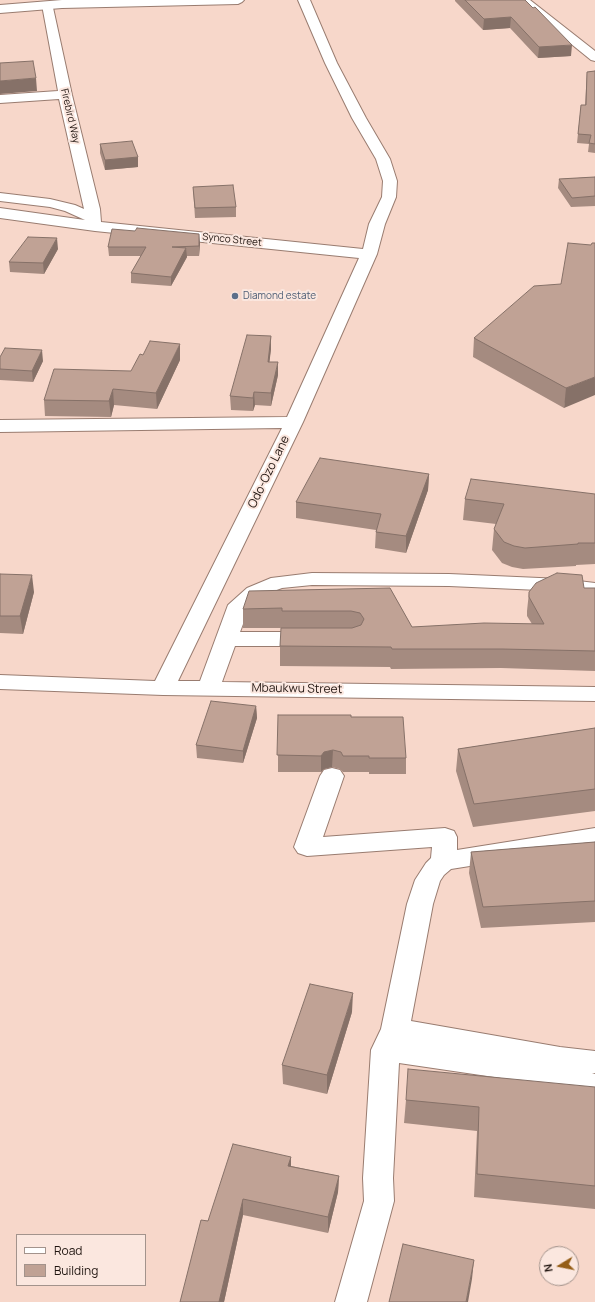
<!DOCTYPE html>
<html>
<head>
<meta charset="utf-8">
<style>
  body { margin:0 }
  #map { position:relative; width:595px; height:1302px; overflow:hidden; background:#f7d7ca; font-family:Manrope,sans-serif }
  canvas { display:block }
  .legend { position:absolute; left:16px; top:1234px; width:130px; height:52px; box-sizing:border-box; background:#fbe7df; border:1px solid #a3938c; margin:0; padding:5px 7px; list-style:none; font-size:12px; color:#201510 }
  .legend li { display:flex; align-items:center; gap:8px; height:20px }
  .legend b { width:20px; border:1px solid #a3938c }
  .north { position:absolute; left:539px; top:1246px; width:40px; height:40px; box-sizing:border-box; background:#fbe7df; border:1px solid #a3938c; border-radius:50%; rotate:260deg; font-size:11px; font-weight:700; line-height:16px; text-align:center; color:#201510 }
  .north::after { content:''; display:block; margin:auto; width:14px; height:18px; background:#955e17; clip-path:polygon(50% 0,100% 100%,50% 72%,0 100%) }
</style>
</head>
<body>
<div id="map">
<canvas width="595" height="1302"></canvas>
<ul class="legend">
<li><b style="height:5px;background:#fff"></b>Road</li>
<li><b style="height:11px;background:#c0a295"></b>Building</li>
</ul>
<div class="north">N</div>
</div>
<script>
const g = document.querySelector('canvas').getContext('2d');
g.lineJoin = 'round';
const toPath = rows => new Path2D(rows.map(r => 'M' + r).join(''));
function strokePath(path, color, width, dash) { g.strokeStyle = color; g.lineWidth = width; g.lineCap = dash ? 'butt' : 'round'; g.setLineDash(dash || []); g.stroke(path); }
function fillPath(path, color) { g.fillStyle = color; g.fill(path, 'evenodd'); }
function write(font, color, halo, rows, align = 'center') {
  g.font = font + ' Manrope,sans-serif'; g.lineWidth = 4; g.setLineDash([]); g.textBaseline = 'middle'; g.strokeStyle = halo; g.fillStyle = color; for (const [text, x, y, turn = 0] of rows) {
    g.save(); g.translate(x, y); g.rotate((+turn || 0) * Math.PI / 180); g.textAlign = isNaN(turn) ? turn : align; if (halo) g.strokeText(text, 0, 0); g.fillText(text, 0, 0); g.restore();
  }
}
const minor = toPath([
  [298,0,310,0,337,63,366,118,390,159,397,181,396,197,385,224,377,254,303,422,178,681,200,681,228,605,247,588,271,578,312,573,449,574,562,579,595,583,595,595,562,591,449,586,312,585,282,588,261,596,249,608,240,632,311,632,319,634,322,639,319,644,311,646,235,646,222,682,595,687,595,701,163,695,0,689,0,675,155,681,282,428,0,432,0,420,287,417,359,258,95,231,0,218,0,208,85,220,65,211,50,207,0,201,0,193,50,199,75,205,84,209,59,99,0,103,0,95,58,91,42,5,44,3,52,3,72,95,100,209,101,222,363,249,369,224,382,197,383,181,376,159,352,118,325,63,298,0],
  [517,0,530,0,595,51,595,61,591,60,517,0],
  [332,768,340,770,344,776,323,837,445,828,454,831,457,837,457,850,595,828,595,846,451,869,444,875,440,881,433,904,411,1021,560,1047,595,1051,595,1073,592,1073,595,1074,595,1098,569,1088,399,1063,393,1178,394,1201,367,1302,335,1302,364,1201,363,1178,371,1050,381,1029,407,904,415,880,426,863,431,858,432,847,307,856,298,853,294,847,320,776,324,770,332,768]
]);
const tertiary = toPath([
  [62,0,244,0,242,2,238,4,62,8,0,13,0,5,62,0]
]);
const wall = toPath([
  [455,0,525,0,571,56,538,58,510,28,483,30,455,1],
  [595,71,595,153,588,152,589,144,577,143,581,105,585,105,587,72],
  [100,144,138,157,138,167,105,170,100,153],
  [595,177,595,206,571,207,558,188,559,179],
  [193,187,236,207,236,217,195,218],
  [135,231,200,243,199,256,187,256,187,257,171,286,131,283,131,273,141,256,109,256,108,247],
  [591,245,564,408,473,357,474,338,561,284],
  [58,249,44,274,10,272,9,262],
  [271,336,271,349,269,362,278,375,271,406,255,405,253,411,231,410,230,396],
  [0,357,43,361,33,382,0,380],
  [180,360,157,409,114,405,111,417,45,416,44,400],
  [429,474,428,490,406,553,375,548,376,530,296,518,296,502],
  [595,494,595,564,576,565,576,566,523,569,512,567,502,563,492,550,494,529,496,524,463,520,465,499],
  [0,574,34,592,23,634,0,633],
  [390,588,412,627,532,624,527,616,527,611,529,592,584,588,595,588,595,671,501,668,391,669,390,667,280,666,280,646,282,628,243,628,243,609],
  [256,706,257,718,243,763,197,758,196,745],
  [278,715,351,717,406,758,406,774,369,774,369,772,343,772,340,769,332,767,324,769,321,772,278,772],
  [595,728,595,811,473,827,456,771,458,749],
  [595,842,595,922,481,928,469,873,471,852],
  [352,1012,327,1094,283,1084,282,1065],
  [595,1087,595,1209,474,1197,477,1131,404,1123,406,1100],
  [291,1157,291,1166,339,1176,338,1192,328,1233,243,1215,224,1302,180,1302,208,1221]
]);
const shadedWall = toPath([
  [511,17,510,28,483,30,484,19],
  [572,45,571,56,538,58,539,47],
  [36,78,37,91,0,94,0,81],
  [138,157,138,167,105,170,105,160],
  [199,234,200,243,199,256],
  [57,238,58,249,44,274,43,263],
  [186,248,187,257,171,286,171,277],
  [271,336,271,349,268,375,268,362],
  [180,344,180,360,157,409,156,393],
  [42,350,43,361,33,382,32,371],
  [278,362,278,375,271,406,271,393],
  [595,377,595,395,564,408,566,388],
  [113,389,114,405,111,417,109,401],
  [254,392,255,405,253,411,253,398],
  [429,474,428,490,406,553,406,536],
  [32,575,34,592,23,634,20,616],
  [256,706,257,718,243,763,243,751],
  [333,750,332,767,324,769,321,772,321,756,324,752],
  [353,993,352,1012,327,1094,327,1075],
  [291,1157,291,1173,288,1166],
  [339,1176,338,1192,328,1233,328,1217],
  [243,1199,243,1215,224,1302,219,1302],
  [474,1260,472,1279,468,1302,466,1302]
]);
const building = toPath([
  [465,0,525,0,533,8,535,7,572,45,539,47,511,17,484,19,465,0],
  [33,61,36,78,0,81,0,63,33,61],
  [595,71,595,144,589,143,591,135,578,134,581,105,586,105,587,72,595,71],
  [132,141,138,157,105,160,100,144,132,141],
  [595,177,595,196,572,198,559,179,595,177],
  [233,185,236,207,195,208,193,187,233,185],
  [137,228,199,234,199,246,172,247,186,248,171,277,131,273,146,247,108,247,112,229,135,231,137,228],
  [28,237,57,238,43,263,9,262,28,237],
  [568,243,591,245,592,243,595,243,595,377,566,388,474,338,534,286,561,284,568,243],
  [247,335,271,336,268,362,278,362,271,393,254,392,253,398,230,396,247,335],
  [150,341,180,344,156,393,113,389,109,401,44,400,54,369,131,371,140,354,143,355,150,341],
  [5,348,42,350,32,371,0,369,0,357,5,348],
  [320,458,429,474,406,536,376,532,381,514,296,502,320,458],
  [471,479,595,494,595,543,578,543,578,544,525,548,514,546,504,542,494,529,504,504,465,499,471,479],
  [557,573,582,575,584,588,595,588,595,651,502,649,392,649,391,647,280,646,281,628,352,628,361,625,364,619,360,613,351,611,282,611,282,608,243,609,249,591,390,588,412,627,484,623,544,624,529,597,529,592,536,583,557,573],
  [0,574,32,575,20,616,0,616,0,574],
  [211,701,256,706,243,751,196,745,211,701],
  [278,715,351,715,351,717,403,717,406,758,369,758,369,756,343,756,341,752,333,750,324,752,321,756,277,755,278,715],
  [595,728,595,789,474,804,458,749,595,728],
  [595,842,595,901,483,907,471,852,595,842],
  [310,984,353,993,327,1075,282,1065,310,984],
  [408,1069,595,1087,595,1186,477,1174,479,1107,406,1100,408,1069],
  [233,1144,291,1157,288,1166,339,1176,328,1217,243,1199,219,1302,180,1302,201,1220,208,1221,233,1144],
  [403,1244,474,1260,466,1302,389,1302,403,1244]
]);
const markers = [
  [235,296,4,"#5c6f8a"]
];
const farStreetnames = [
  ["Firebird Way",70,116,77],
  ["Synco Street",232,240,6]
];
const farServicenames = [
  ["Diamond estate",243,296]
];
const streetNames = [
  ["Odo-Ozo Lane",269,472,-64],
  ["Mbaukwu Street",297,689,1]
];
strokePath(minor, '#997c70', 2);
strokePath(tertiary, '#997c70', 2);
fillPath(minor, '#fff');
fillPath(tertiary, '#fff');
fillPath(wall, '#a58b80');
fillPath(shadedWall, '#867168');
fillPath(building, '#c0a295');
strokePath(building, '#867168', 1);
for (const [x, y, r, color] of markers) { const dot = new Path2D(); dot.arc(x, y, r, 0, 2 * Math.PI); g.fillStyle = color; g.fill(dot); strokePath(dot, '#fbe7df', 1.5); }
write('10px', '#201510', '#fbe7df', farStreetnames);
write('10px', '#4e5e75', '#fbe7df', farServicenames, 'left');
write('12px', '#201510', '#fbe7df', streetNames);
</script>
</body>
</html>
